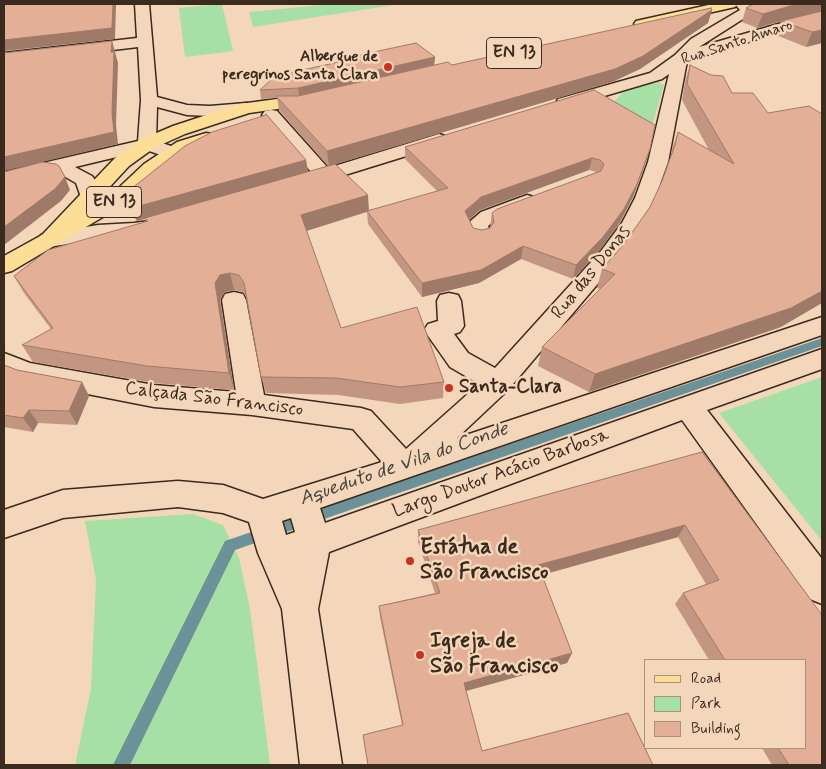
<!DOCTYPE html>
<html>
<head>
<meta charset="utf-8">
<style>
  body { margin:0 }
  #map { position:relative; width:826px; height:769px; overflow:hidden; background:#f4d7ba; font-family:Mynerve,sans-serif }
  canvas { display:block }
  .frame { position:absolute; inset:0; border:5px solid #3b2a1e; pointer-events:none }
  .legend { position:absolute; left:644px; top:659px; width:162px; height:90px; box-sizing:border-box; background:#f4d7ba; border:1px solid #aa927c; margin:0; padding:6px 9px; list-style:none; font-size:15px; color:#3b2a1e }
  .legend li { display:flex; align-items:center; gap:10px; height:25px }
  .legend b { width:25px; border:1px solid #aa927c }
</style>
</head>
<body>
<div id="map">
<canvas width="826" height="769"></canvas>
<div class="frame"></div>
<ul class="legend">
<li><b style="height:6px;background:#fdde96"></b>Road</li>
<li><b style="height:14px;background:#a6e0a5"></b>Park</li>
<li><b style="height:14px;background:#e3af96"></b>Building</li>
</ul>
</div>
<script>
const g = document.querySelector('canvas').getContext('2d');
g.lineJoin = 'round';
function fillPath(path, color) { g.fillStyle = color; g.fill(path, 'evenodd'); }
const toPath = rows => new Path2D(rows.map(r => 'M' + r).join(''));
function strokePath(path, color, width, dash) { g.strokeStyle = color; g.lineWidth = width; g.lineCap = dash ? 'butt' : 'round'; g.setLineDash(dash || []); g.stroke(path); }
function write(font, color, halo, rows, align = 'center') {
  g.font = font + ' Mynerve,sans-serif'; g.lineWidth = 5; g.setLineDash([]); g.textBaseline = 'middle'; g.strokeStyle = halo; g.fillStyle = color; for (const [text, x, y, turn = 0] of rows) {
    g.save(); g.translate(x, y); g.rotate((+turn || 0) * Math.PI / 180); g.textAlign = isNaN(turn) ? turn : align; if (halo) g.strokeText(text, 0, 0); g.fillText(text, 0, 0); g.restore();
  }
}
const green = toPath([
  [222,4,233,51,185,57,179,8],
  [332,4,400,4,253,27,249,12],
  [658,82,664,85,649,136,606,110,623,92],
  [822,377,822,541,719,413],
  [193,514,223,525,239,558,250,609,270,765,75,765,91,689,96,580,85,521]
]);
const stream = toPath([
  [822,338,822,346,235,550,130,765,113,765,225,541,822,338]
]);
const minor = toPath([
  [135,4,149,4,157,97,187,105,210,106,246,103,252,104,255,108,252,112,210,116,187,115,157,107,156,141,180,149,182,153,180,157,173,159,146,150,75,167,92,176,95,180,99,196,96,200,89,202,82,200,76,183,62,175,48,173,4,184,4,172,138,141,141,100,138,47,4,63,4,53,137,38,135,4],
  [735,4,750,4,754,12,699,47,785,22,822,14,822,22,793,28,687,61,668,162,655,198,643,224,617,261,508,390,457,438,822,317,822,335,320,508,325,523,822,349,822,369,707,410,822,559,822,604,810,599,682,420,329,552,318,609,342,765,300,765,282,609,258,553,249,522,223,513,178,507,63,518,4,538,4,510,63,490,178,481,223,485,263,499,382,462,353,429,252,415,154,407,26,382,4,374,4,353,30,363,154,385,236,392,222,300,225,294,234,292,243,294,246,300,264,395,361,408,371,411,406,449,479,384,450,367,424,330,428,324,438,321,437,301,440,295,449,293,458,295,461,301,464,326,460,332,454,334,468,353,495,368,601,251,622,223,635,198,648,162,669,74,662,79,564,108,558,107,556,103,558,99,650,73,675,55,691,39,740,10,735,4],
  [291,518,295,532,286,535,282,521,291,518],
  [271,110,277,111,328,168,439,134,445,136,448,140,445,144,306,187,299,185,296,181,299,177,312,173,262,115,265,111,271,110],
  [527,195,534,197,537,201,534,205,495,220,488,226,491,234,488,239,480,241,472,239,466,225,481,212,527,195],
  [149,221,157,222,160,227,157,232,134,237,98,239,49,247,41,245,38,240,41,235,49,233,98,225,134,223,149,221]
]);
const major = toPath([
  [713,4,737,4,735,7,641,28,634,24,636,21,713,4],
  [314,94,320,95,322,99,320,103,249,113,185,134,154,148,129,166,92,206,109,197,144,164,177,142,206,133,212,134,215,138,212,142,191,150,158,172,123,205,12,271,4,273,4,256,42,235,115,158,140,140,173,126,240,104,314,94]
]);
const wall = toPath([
  [822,4,822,43,806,47,776,35,781,21,757,28,742,22,746,8],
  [712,10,708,23,640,69,612,82,336,164,369,211,437,191,405,159,405,147,594,90,646,161,633,197,620,222,600,250,573,279,521,259,479,283,422,297,368,224,367,212,306,231,341,328,444,382,443,398,400,404,338,395,266,393,261,377,246,297,243,292,234,290,225,292,220,300,234,390,154,383,33,362,22,345,51,329,24,293,14,276,146,222,145,218,221,196,137,221,126,209,121,197,306,160,308,172,328,166,279,110,277,98,261,99,260,90,355,58,355,56,435,57,434,65,452,65],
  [589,170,597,172,492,213,490,228,482,230,473,228,469,220,480,210],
  [690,65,711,75,781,327,589,392,538,366,542,347,600,289,597,288,602,269,624,244,650,207,662,181,671,158,672,149,678,132,709,150,682,100,685,81],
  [4,365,17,370,82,382,89,396,77,425,38,423,33,432,4,427],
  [702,452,822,615,822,765,772,765,762,748,805,748,805,660,709,660,675,604,683,593,706,584,678,537,542,575,572,653,567,663,466,691,482,751,628,713,653,765,368,765,363,735,402,725,380,617,379,606,435,593,418,542,418,530]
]);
const shadedWall = toPath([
  [113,4,116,4,115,39,4,51,4,40],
  [802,4,822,4,822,13,785,20,757,28,763,14,790,6],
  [712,10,708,23,640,69,612,82,329,166,327,151],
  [822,30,822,43,806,47,812,32],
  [112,41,118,63,116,125,118,144,4,171,4,157,112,113],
  [435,57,434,65,299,96,298,88],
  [650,149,646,161,633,197,620,222,600,250,573,279,576,265],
  [592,158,589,170,480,210,464,224,465,211,481,197],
  [306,160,308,172,137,221,132,208],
  [65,177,70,190,61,201,4,245,4,227],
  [368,195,369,211,303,232,301,215],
  [523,246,521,259,479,283,422,297,422,283],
  [230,273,234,290,225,292,220,300,234,390,229,373,215,283,220,275],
  [822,291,822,303,781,327,589,392,595,374],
  [82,382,89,396,77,425,69,411],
  [29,410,38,423,33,432,23,418],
  [685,525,678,537,534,577,538,565],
  [572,653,567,663,462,692,464,683]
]);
const building = toPath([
  [4,4,113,4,112,28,4,40,4,4],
  [753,4,802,4,790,6,763,14,746,8,753,4],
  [711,8,712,10,643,56,615,69,327,151,276,96,298,96,448,62,452,65,711,8],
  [822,11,822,30,812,32,781,21,822,11],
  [112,41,111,52,114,52,112,113,114,132,4,157,4,53,112,41],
  [416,43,435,57,298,88,260,90,275,76,357,58,355,56,416,43],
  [690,65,711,75,723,76,732,93,753,93,768,113,809,106,822,114,822,291,791,308,595,374,542,347,615,274,602,269,624,244,650,207,662,181,675,145,678,132,734,164,687,84,690,65],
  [594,90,655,125,650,149,637,184,624,209,603,237,576,265,523,246,481,270,422,283,367,211,448,188,405,147,594,90],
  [592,158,600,160,604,164,601,171,497,209,492,213,494,222,490,228,482,230,473,228,465,211,481,197,592,158],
  [266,114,306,160,132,208,121,197,185,146,212,132,266,115,266,114],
  [42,162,56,164,59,166,65,177,55,189,4,227,4,172,42,162],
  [335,164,368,195,301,215,341,328,417,307,444,382,400,387,336,378,261,377,244,283,239,275,230,273,220,275,215,283,229,373,147,366,22,345,53,328,14,276,48,250,148,221,145,218,335,164],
  [4,365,17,370,82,382,69,411,29,410,23,418,4,415,4,365],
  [702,452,822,615,822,765,789,765,778,748,805,748,805,660,725,660,683,593,719,580,685,525,538,565,572,653,464,683,482,751,628,713,653,765,368,765,363,735,403,725,379,606,440,593,418,530,702,452]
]);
const markers = [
  [388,67,5,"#c8321e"],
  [449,388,5,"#c8321e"],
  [410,561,5,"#c8321e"],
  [420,655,5,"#c8321e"]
];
const farStreetnames = [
  ["Rua Santo Amaro",737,43,-18]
];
const farPoinames = [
  ["Albergue de",378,58],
  ["peregrinos Santa Clara",378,76]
];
const shields = [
  [514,53,55],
  [114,202,55]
];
const shieldNames = [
  ["EN 13",514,53],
  ["EN 13",114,202]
];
const streetNames = [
  ["Rua das Donas",592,273,-51],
  ["Calçada São Francisco",214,400,7],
  ["Largo Doutor Acácio Barbosa",501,474,-20]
];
const poiNames = [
  ["Santa-Clara",459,388]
];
const waterNames = [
  ["Aqueduto de Vila do Conde",404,465,-19]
];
const nearPoinames = [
  ["Estátua de",420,548],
  ["São Francisco",420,573],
  ["Igreja de",430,642],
  ["São Francisco",430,667]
];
fillPath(green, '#a6e0a5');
fillPath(stream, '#6a9298');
strokePath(minor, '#3b2a1e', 3);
strokePath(major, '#3b2a1e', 3);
fillPath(minor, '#f4d7ba');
fillPath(major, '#fdde96');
fillPath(wall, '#c39681');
fillPath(shadedWall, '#9f7a69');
fillPath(building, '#e3af96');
strokePath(building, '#9f7a69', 1);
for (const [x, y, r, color] of markers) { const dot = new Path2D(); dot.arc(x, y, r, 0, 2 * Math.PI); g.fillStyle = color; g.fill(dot); strokePath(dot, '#f4d7ba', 2); }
write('16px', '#3b2a1e', '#f4d7ba', farStreetnames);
write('bold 16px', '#3b2a1e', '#f4d7ba', farPoinames, 'right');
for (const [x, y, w] of shields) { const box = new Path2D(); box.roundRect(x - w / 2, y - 15.5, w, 31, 4); g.fillStyle = '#f4d7ba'; g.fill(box); strokePath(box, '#3b2a1e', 1); }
write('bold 18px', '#3b2a1e', null, shieldNames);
write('19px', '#3b2a1e', '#f4d7ba', streetNames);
write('bold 19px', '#3b2a1e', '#f4d7ba', poiNames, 'left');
write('italic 20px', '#47443d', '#f4d7ba', waterNames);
write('bold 22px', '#3b2a1e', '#f4d7ba', nearPoinames, 'left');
</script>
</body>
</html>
